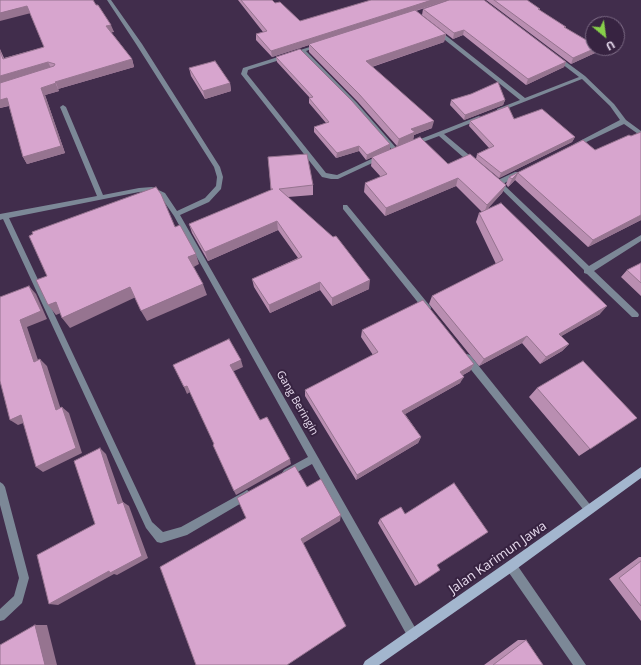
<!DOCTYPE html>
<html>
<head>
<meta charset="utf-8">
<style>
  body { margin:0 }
  #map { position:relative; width:641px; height:665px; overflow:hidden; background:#412d4c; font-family:"Open Sans",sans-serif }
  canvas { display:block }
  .north { position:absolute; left:585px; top:16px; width:40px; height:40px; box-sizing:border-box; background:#372341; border:1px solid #7e6d87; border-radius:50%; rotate:151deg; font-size:11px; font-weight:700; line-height:16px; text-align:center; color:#e8dcef }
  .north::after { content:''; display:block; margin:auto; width:14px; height:18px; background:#87cf4a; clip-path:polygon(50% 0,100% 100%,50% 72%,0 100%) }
</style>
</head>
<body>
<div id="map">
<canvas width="641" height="665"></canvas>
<div class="north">U</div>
</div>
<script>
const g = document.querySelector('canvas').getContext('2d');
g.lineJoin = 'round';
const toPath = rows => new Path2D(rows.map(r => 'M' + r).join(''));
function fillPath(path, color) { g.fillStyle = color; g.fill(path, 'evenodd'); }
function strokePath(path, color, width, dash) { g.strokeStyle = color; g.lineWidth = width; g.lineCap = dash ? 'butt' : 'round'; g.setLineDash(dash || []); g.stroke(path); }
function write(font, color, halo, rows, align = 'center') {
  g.font = font + ' "Open Sans",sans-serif'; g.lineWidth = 4; g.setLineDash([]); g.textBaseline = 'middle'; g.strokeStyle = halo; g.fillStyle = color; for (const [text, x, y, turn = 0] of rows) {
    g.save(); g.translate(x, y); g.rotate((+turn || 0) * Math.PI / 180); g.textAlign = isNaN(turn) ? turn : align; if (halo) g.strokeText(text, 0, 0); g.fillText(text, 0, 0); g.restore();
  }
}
const street = toPath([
  [107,0,111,0,142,44,220,167,223,177,221,189,209,202,180,215,417,631,418,635,417,639,413,640,409,639,312,464,290,476,287,478,284,476,282,473,284,470,308,457,174,216,161,197,151,191,139,192,9,218,152,522,163,532,181,527,244,492,247,490,250,492,252,495,250,498,187,535,161,543,157,542,146,528,3,219,0,220,0,214,97,196,60,107,63,105,66,107,103,195,139,188,152,187,165,193,177,211,205,198,216,186,217,177,214,167,136,44,107,0],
  [435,30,439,30,525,98,579,77,553,57,558,56,585,76,614,104,626,120,641,131,641,136,624,124,578,146,574,146,574,144,620,120,610,106,582,79,501,111,497,111,497,109,520,100,435,32,435,30],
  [316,45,321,46,306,51,357,103,398,150,398,152,394,152,353,105,302,53,248,70,247,74,326,173,337,175,378,156,382,156,383,158,338,179,331,179,322,177,241,74,243,68,316,45],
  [479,116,482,118,481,119,444,134,475,160,475,164,471,164,439,136,415,145,412,143,413,142,479,116],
  [515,172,517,172,520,174,503,184,589,266,641,235,641,241,594,271,638,313,639,315,638,317,632,317,587,274,584,273,584,270,494,182,495,180,498,180,515,172],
  [343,205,347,205,430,306,431,308,430,310,424,310,343,209,343,205],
  [467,354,470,355,592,507,594,510,592,513,589,515,586,513,464,361,463,358,464,355,467,354],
  [0,482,3,484,5,487,29,578,22,603,4,620,0,621,0,609,14,596,19,578,0,505,0,482],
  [511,561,515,562,586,665,573,665,507,570,506,566,507,562,511,561]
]);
const secondary = toPath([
  [641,467,641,478,515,570,379,665,363,665,365,661,507,562,641,467]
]);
const wall = toPath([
  [0,0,96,5,114,32,111,32,132,59,134,67,58,89,59,91,45,95,65,153,27,164,23,157,9,106,0,108,0,49,4,58,44,47,30,13],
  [238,0,272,0,275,3,300,21,448,0,416,11,446,34,444,42,372,67,432,128,414,135,413,140,448,164,506,185,502,193,486,210,600,314,561,336,569,344,562,351,540,364,522,343,479,366,429,304,432,296,496,264,476,222,479,213,482,212,456,186,385,216,364,192,365,183,381,177,371,166,372,157,408,142,397,146,358,102,309,52,309,45,272,57,256,40,256,34,263,32],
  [486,0,527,0,540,9,539,10,566,27,566,28,595,53,571,64],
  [423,9,566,62,564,67,526,85,463,35,453,39,422,15],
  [276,57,390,144,390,149,366,160,359,151,336,158,314,132,314,127,326,123,309,103,309,98,310,98,277,62],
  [189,68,230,83,231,91,205,99,191,76],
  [471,94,505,100,503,105,464,120,450,105,451,100],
  [514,119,575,137,572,142,499,178,476,159,477,154,489,148,469,126,470,121],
  [641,132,641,220,588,247,515,180,508,187,506,184,509,177,583,140,595,150,631,136],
  [268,157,313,185,313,195,288,197,369,289,332,306,320,290,270,313,254,287,252,279,298,258,278,230,208,261,192,233,189,224,271,190],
  [641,263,641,296,621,277,627,270],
  [362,330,474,364,470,371,463,375,460,383,405,414,421,437,418,443,356,480,305,396,305,390,373,355,361,337],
  [537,388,637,418,579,456,529,397],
  [380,519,437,565,419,584,415,586,378,523],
  [639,557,641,557,641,621,609,579],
  [518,640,526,640,543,665,484,665]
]);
const shadedWall = toPath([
  [432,0,448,0,309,45,309,44,309,45,272,57,271,51],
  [27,6,31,13,0,21,0,13],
  [111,25,114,32,109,33,106,26],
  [464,30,463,35,453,39,454,33],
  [446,34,444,42,365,69,366,61],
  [596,48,597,48,595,53,571,64,573,58],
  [132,59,134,67,58,89,55,82],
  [48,62,52,70,0,84,0,76],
  [566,62,564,67,526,85,528,79],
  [56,83,59,91,45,95,65,153,27,164,23,157,41,88],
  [230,83,231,91,205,99,203,91],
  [7,98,11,105,0,108,0,100],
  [505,100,503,105,464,120,465,115],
  [434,121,432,128,414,135,413,140,397,146,399,139,411,129],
  [575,137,572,142,499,178,501,173],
  [390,144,390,149,366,160,367,155],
  [359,146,359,151,336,158,337,153],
  [518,173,515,180,508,187,512,179],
  [458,178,456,186,385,216,386,208],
  [506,185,502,193,484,213,487,205],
  [641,215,641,220,588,247,593,240],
  [277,221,278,230,208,261,205,252],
  [196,254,199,264,192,268,188,257],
  [370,280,369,289,332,306,332,298],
  [320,282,320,290,270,313,269,305],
  [203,284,207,295,147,321,141,311],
  [29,286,36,294,47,319,27,327,41,369,34,362,20,320],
  [130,287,136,297,70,328,62,318],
  [56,302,63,312,56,315,48,305],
  [607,306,600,314,553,341,559,334],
  [527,336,522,343,479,366,484,359],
  [569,344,562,351,540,364,546,357],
  [40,359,47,366,63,416,56,410],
  [241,360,243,367,232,372,230,365],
  [474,364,470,371,456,379,460,372],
  [464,377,460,383,400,417,402,411],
  [187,386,190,392,187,394,184,387],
  [62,407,69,413,82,453,43,472,36,467],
  [21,415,29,421,18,425,10,420],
  [421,437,418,443,356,480,357,475],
  [100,448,106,454,125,508,118,504],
  [290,459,291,464,236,495,234,491],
  [123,502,129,506,148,558,117,575,114,574,58,605,49,604],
  [341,515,340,521,302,544,301,539],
  [35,625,47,625,57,665,45,665]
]);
const building = toPath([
  [0,0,93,0,96,5,98,5,111,25,106,26,132,59,55,82,56,83,41,88,61,146,23,157,7,98,0,100,0,83,54,66,55,64,48,62,0,76,0,51,3,59,44,47,27,6,0,13,0,0],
  [241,0,272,0,275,3,280,2,300,21,371,0,432,0,271,51,256,34,267,31,241,0],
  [449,0,484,0,566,62,528,79,464,30,454,33,423,9,449,0],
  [494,0,527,0,540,9,538,9,566,27,564,27,593,44,593,48,596,48,573,58,494,0],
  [415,10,446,34,366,61,434,121,411,129,415,132,399,139,359,94,309,44,415,10],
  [300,49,352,101,390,144,367,155,359,146,337,153,314,127,329,122,309,98,313,97,276,57,300,49],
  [215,61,230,83,203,91,189,68,215,61],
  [498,82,505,100,465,115,451,100,471,94,498,82],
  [508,106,514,119,542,109,575,137,501,173,477,154,494,146,470,121,508,106],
  [641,132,641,215,593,240,518,173,512,179,509,177,583,140,595,150,629,135,631,136,641,132],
  [420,137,448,164,470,154,506,185,487,205,458,178,386,208,365,183,387,174,372,157,420,137],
  [307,154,313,185,279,189,333,237,336,236,370,280,332,298,320,282,269,305,252,279,302,257,277,221,205,252,189,224,273,189,271,189,268,157,307,154],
  [156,187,161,194,175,227,180,225,196,254,188,257,203,284,141,311,130,287,62,318,56,302,48,305,36,280,47,276,29,236,33,234,32,232,156,187],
  [501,203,607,306,559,334,569,344,546,357,527,336,484,359,432,296,503,260,479,213,501,203],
  [641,263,641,283,627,270,641,263],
  [29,286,41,311,20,320,34,362,40,359,56,410,62,407,76,448,36,467,21,415,10,420,0,381,0,297,29,286],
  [423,300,474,364,460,372,464,377,402,411,421,437,357,475,305,390,378,352,362,330,423,300],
  [229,339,241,360,230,365,260,420,267,417,290,459,234,491,213,445,214,444,187,386,184,387,173,365,229,339],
  [583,361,637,418,590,449,537,388,583,361],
  [100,448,118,504,123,502,142,556,110,573,109,571,49,604,37,555,95,524,74,461,100,448],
  [295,466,307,487,321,479,341,515,301,539,346,626,287,665,196,665,160,567,246,518,237,498,295,466],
  [454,483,488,532,437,565,440,570,419,584,380,519,401,507,405,514,454,483],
  [641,561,641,606,619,578,641,561],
  [35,625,45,665,0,665,0,645,35,625],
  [526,640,543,665,493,665,526,640]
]);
const streetNames = [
  ["Gang Beringin",297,403,60]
];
const nearStreetnames = [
  ["Jalan Karimun Jawa",498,558,-35]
];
fillPath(street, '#7c8897');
fillPath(secondary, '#a3b6ce');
fillPath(wall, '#b98eb1');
fillPath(shadedWall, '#967490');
fillPath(building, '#d7a5ce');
strokePath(building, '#967490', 1);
write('11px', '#e8dcef', '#372341', streetNames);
write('13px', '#e8dcef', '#372341', nearStreetnames);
</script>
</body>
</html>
